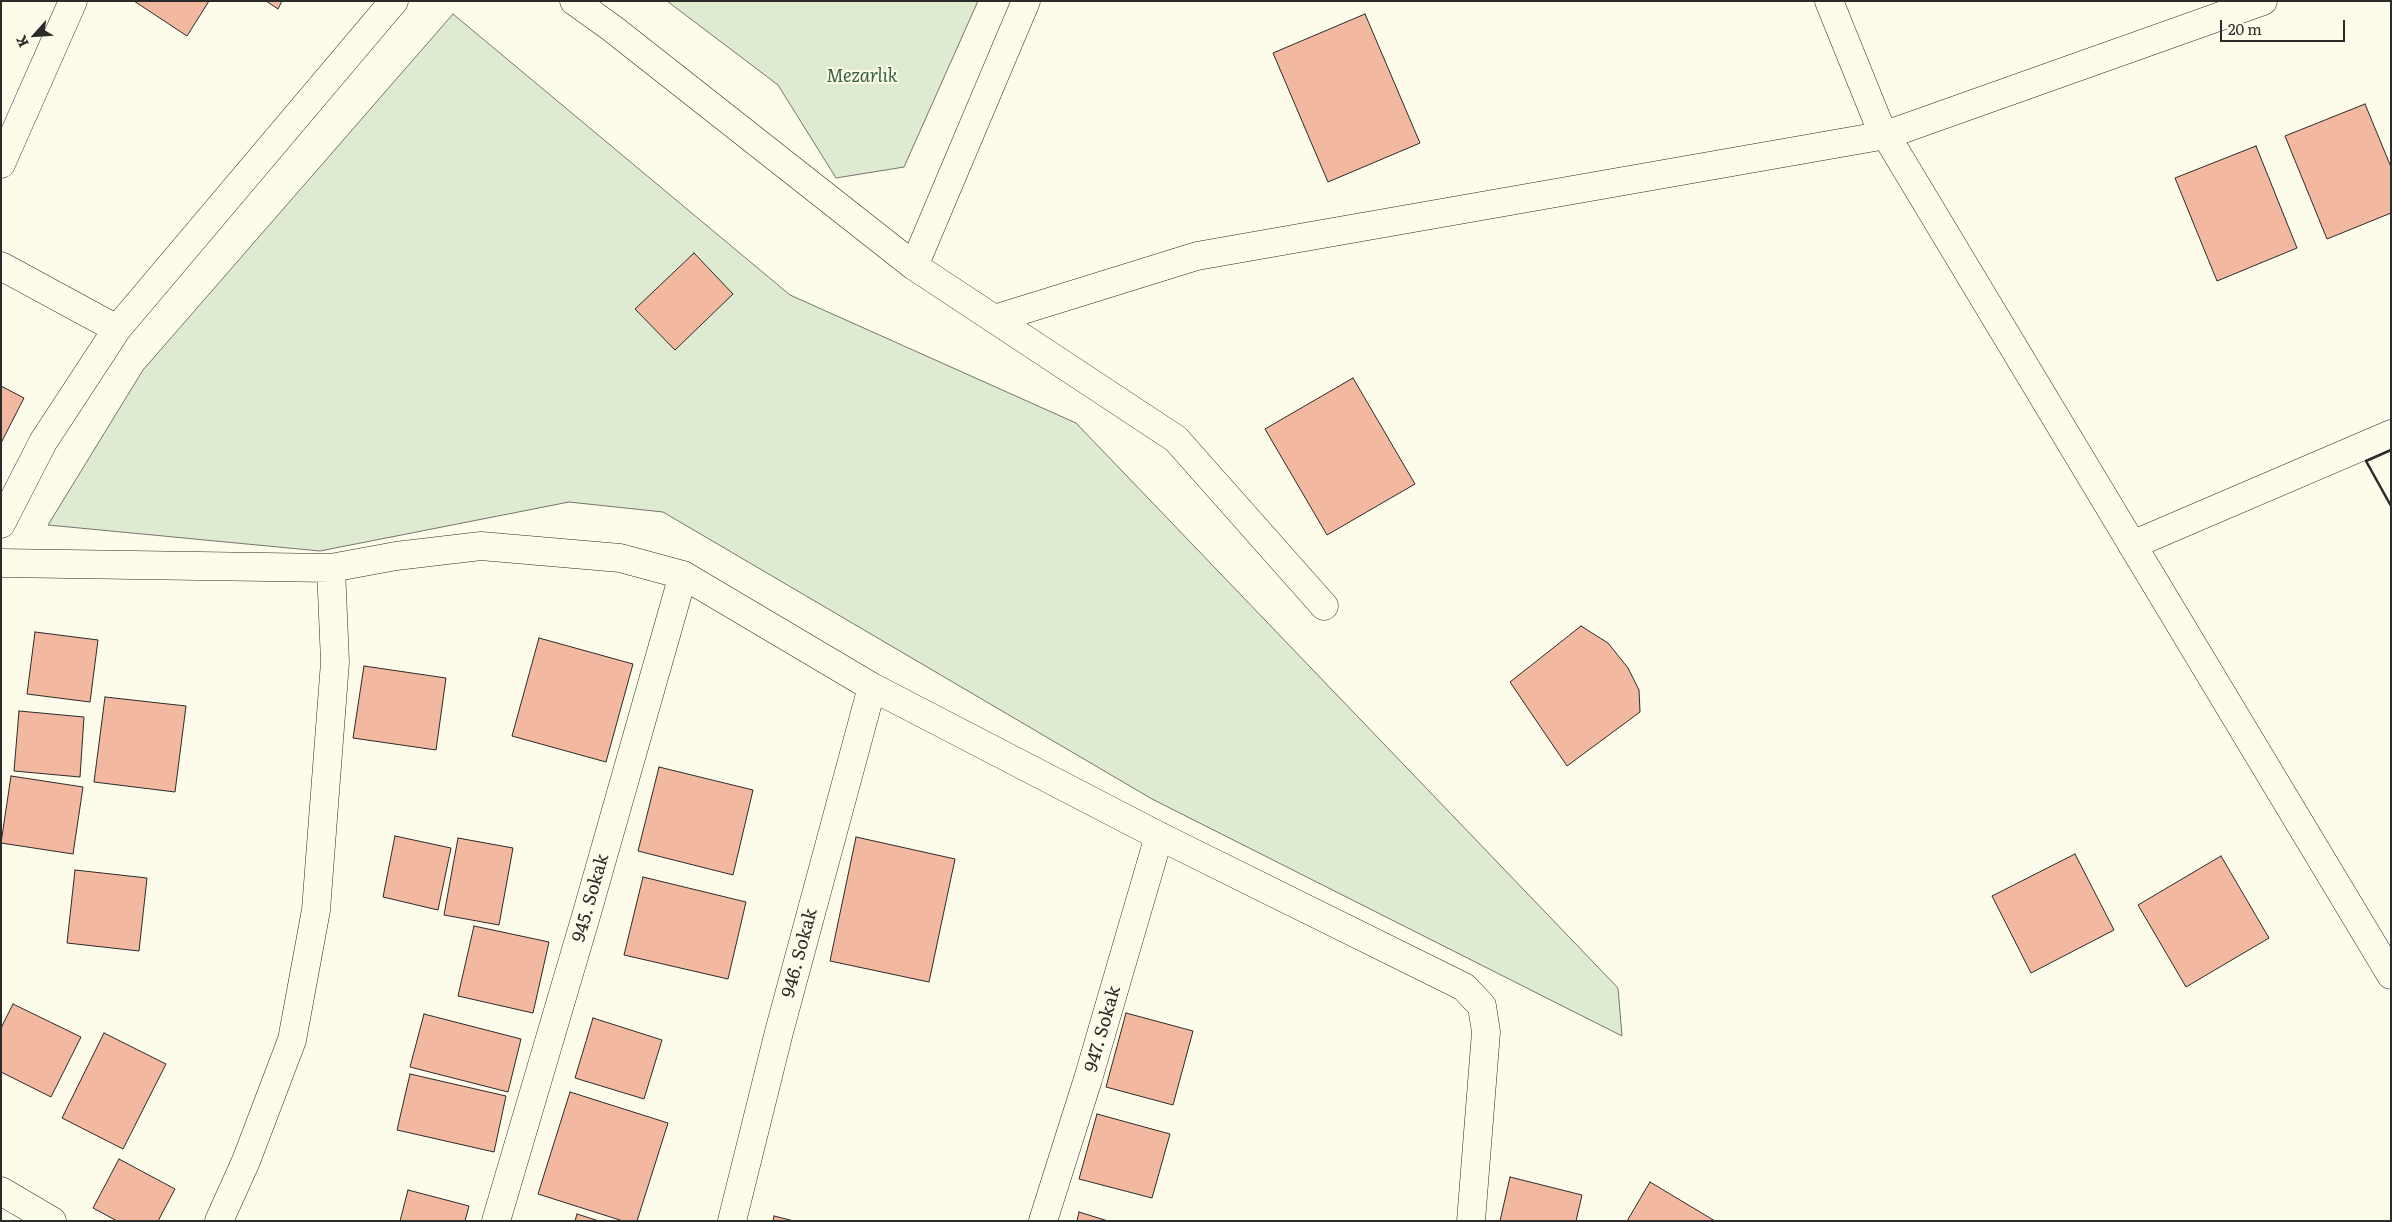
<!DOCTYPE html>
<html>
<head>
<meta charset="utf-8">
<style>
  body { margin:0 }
  #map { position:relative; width:2392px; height:1222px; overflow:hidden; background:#fdfbea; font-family:Literata,serif }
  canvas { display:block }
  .frame { position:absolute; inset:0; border:2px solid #2b2b2b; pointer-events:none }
  .north { position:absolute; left:10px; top:10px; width:50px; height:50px; -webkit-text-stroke:4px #fdfbea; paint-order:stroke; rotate:244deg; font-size:14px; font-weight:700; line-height:20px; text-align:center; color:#2b2b2b }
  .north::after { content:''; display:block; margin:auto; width:18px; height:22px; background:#2b2b2b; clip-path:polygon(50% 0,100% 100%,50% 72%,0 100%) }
  .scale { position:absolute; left:2220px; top:20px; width:125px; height:22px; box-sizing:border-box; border:2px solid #2b2b2b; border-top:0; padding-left:6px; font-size:15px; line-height:18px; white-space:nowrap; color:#2b2b2b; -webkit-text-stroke:4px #fdfbea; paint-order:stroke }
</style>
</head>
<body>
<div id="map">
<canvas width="2392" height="1222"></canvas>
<div class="frame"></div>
<div class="north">K</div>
<div class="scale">20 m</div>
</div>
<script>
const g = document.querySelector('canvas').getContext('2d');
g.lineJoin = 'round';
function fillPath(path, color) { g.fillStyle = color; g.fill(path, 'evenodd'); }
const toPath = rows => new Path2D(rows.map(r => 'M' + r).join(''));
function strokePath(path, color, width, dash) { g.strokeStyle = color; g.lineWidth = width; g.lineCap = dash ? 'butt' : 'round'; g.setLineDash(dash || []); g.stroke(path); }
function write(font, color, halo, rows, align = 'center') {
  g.font = font + ' Literata,serif'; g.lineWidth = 4; g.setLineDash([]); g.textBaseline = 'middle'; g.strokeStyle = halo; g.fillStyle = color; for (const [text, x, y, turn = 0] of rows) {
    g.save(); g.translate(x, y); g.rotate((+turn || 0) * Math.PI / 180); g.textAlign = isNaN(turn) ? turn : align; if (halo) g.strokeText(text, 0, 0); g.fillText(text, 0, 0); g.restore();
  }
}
const green = toPath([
  [667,1,978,1,904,167,836,178,778,85,667,1],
  [453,14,790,295,1076,423,1618,988,1622,1036,1152,799,663,512,569,502,320,551,48,525,143,370,453,14]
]);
const building = toPath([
  [134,1,209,1,187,36,134,1],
  [266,1,282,1,278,9,266,1],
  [1365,14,1420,143,1328,182,1273,53,1365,14],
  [2365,104,2391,167,2391,213,2327,239,2285,136,2365,104],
  [2256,146,2297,248,2217,281,2175,178,2256,146],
  [694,253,733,294,675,350,635,309,694,253],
  [1353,378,1415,484,1327,535,1265,429,1353,378],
  [1,386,24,398,1,443,1,386],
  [1581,626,1608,643,1628,668,1639,690,1640,712,1567,766,1510,682,1581,626],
  [35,632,98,640,90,702,27,694,35,632],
  [539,638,633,664,606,762,512,736,539,638],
  [364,666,446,678,436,750,353,738,364,666],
  [105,697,186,706,175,792,94,782,105,697],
  [19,711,84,717,80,777,14,771,19,711],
  [659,767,753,790,733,875,638,851,659,767],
  [11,776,83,787,73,854,1,843,11,776],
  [395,836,451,848,438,910,383,897,395,836],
  [856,837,955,859,929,982,830,961,856,837],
  [458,838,513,848,499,925,444,915,458,838],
  [2075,854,2114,930,2031,973,1992,896,2075,854],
  [2221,856,2269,938,2186,987,2138,905,2221,856],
  [75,870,147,878,139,951,67,943,75,870],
  [643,877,746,902,728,979,624,955,643,877],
  [474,926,549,942,533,1013,458,996,474,926],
  [13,1004,81,1037,51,1097,1,1072,1,1028,13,1004],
  [1126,1013,1193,1031,1173,1105,1106,1087,1126,1013],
  [424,1014,521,1039,508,1092,410,1067,424,1014],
  [593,1018,662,1040,644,1099,575,1078,593,1018],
  [104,1033,166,1064,123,1149,62,1118,104,1033],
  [410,1074,506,1096,494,1152,397,1130,410,1074],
  [570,1092,668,1123,637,1221,623,1221,538,1194,570,1092],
  [1097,1114,1170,1134,1152,1198,1079,1179,1097,1114],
  [119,1159,175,1189,158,1221,117,1221,93,1208,119,1159],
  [1510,1177,1582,1195,1576,1221,1500,1221,1510,1177],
  [1650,1182,1715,1221,1627,1221,1650,1182],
  [408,1190,469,1206,465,1221,400,1221,408,1190],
  [1079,1212,1108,1221,1077,1221,1079,1212],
  [577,1214,599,1221,575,1221,577,1214],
  [774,1216,794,1221,773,1221,774,1216]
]);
const minor = toPath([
  [574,1,613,29,914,266,1176,439,1324,606],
  [1829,1,1878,122,2391,975],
  [1,164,73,1],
  [1,266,117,329],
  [914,266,1026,1],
  [994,319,1197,256,1886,135,2263,1],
  [1,524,43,442,117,329,394,1],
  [2132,545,2391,434],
  [1,563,331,568,396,556,481,546,620,558,683,575,872,687,1159,836,1464,987,1482,1006,1486,1032,1471,1221],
  [1,1191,52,1221],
  [219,1221,246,1161,292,1040,316,910,335,662,331,568],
  [496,1221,586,916,683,575],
  [732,1221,779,1032,872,687],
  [1043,1221,1088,1079,1159,836]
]);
const wall = toPath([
  [2391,450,2366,461,2391,506]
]);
const parkNames = [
  ["Mezarlık",862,77]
];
const streetNames = [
  ["945. Sokak",591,898,-74],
  ["946. Sokak",800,953,-75],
  ["947. Sokak",1103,1029,-74]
];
fillPath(green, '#deebd1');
strokePath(green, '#74746e', 1);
fillPath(building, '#f2b8a0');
strokePath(building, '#2b2b2b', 1);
strokePath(minor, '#2b2b2b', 29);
strokePath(minor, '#fdfbea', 28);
strokePath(wall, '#2b2b2b', 2.5);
write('italic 18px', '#34623c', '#fdfbea', parkNames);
write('18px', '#2b2b2b', '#fdfbea', streetNames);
</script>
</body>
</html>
